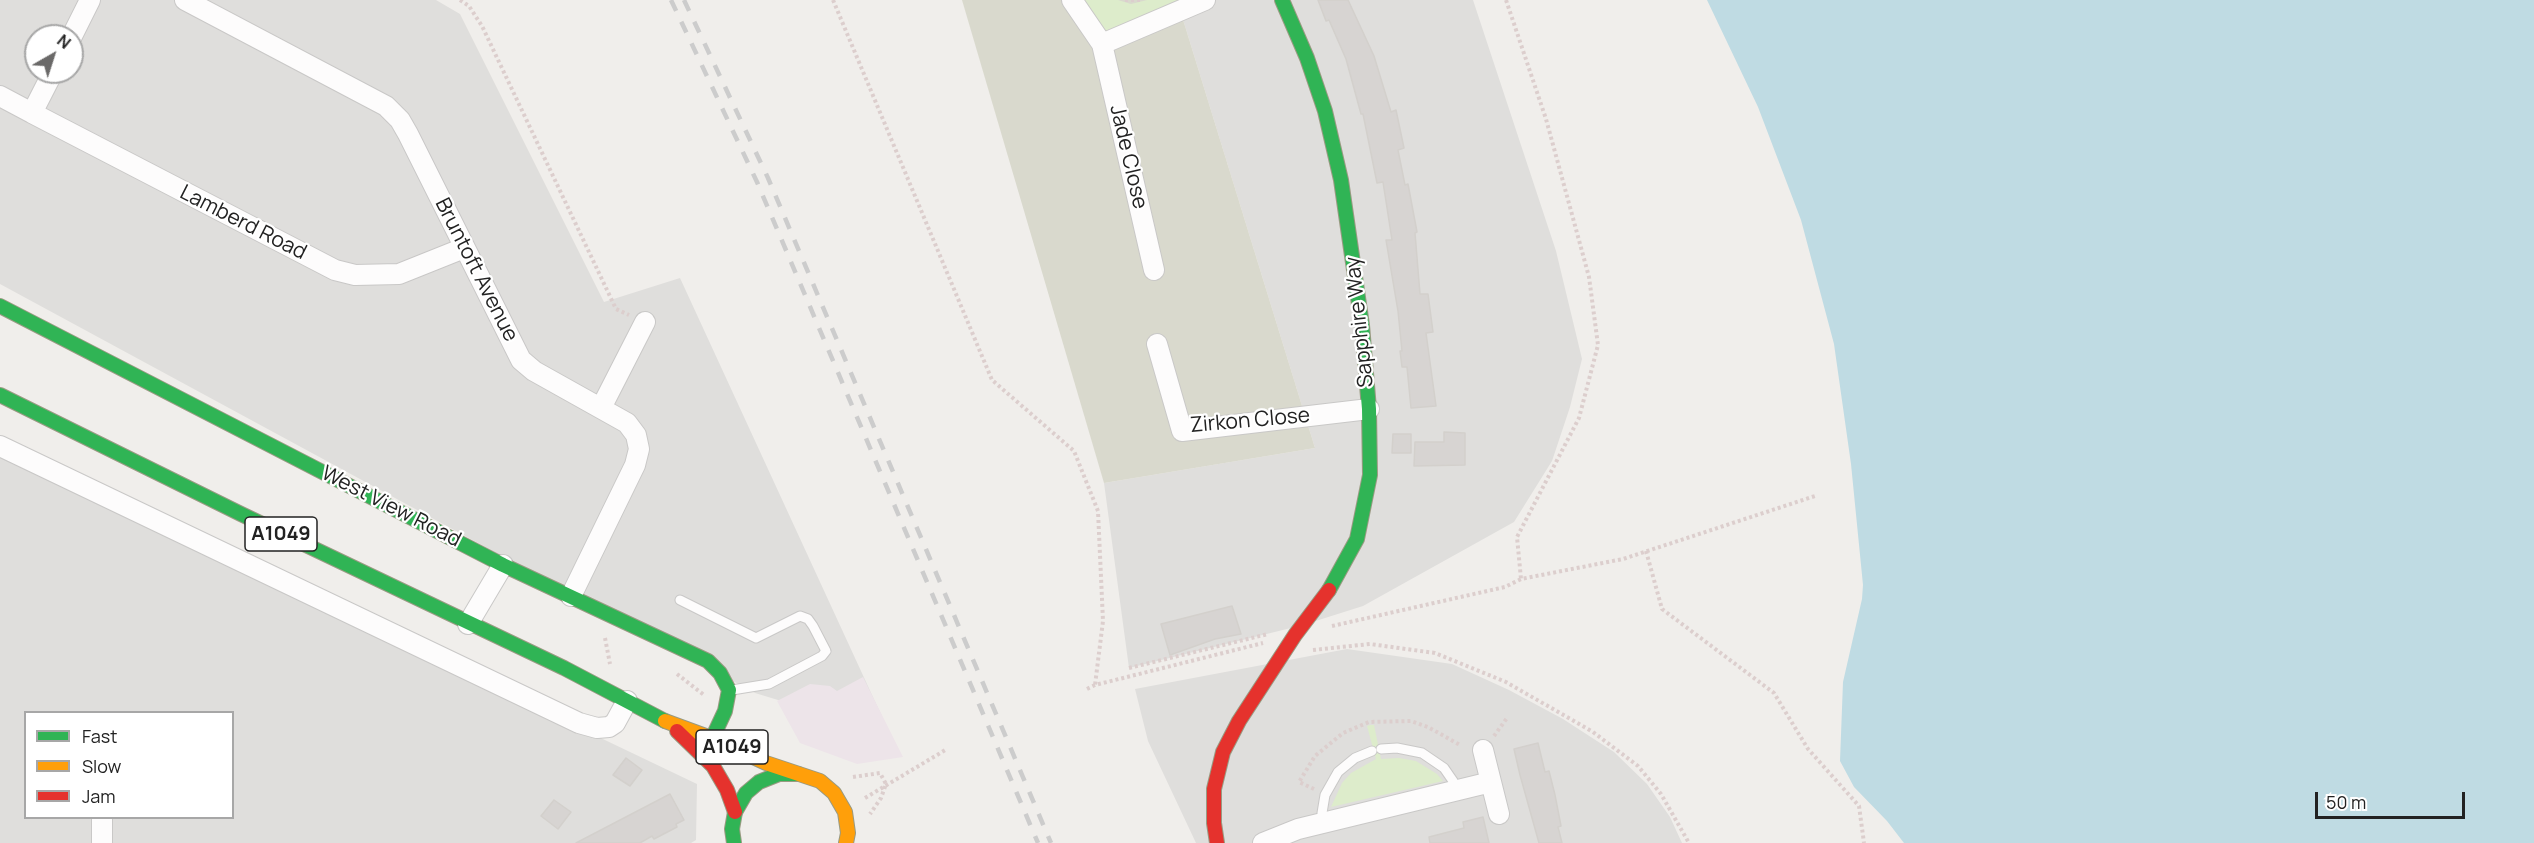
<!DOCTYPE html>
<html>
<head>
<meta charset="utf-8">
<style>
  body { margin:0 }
  #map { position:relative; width:2534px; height:843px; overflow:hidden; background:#f0eeeb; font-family:Manrope,sans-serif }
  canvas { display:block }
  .legend { position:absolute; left:24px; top:711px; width:210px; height:108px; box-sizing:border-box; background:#fff; border:2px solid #a7a7a7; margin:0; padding:8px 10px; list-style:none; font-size:18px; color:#222 }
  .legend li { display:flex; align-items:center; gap:12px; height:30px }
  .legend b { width:30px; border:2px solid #a7a7a7 }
  .north { position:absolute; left:24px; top:24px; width:60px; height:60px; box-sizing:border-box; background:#fff; border:2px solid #a7a7a7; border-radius:50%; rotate:39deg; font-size:16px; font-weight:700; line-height:24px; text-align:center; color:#222 }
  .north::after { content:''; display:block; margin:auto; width:21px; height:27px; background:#6a6968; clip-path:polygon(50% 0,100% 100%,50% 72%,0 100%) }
  .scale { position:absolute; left:2315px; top:792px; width:150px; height:27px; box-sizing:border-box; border:3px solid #222; border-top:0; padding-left:8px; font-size:18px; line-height:21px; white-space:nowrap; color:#222; -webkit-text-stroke:4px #fff; paint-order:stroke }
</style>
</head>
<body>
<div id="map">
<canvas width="2534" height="843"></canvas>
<ul class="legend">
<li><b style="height:8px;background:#30b455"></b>Fast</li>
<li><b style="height:8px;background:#ff9f0a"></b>Slow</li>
<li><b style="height:8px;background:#e5322d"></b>Jam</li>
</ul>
<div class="north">N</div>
<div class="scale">50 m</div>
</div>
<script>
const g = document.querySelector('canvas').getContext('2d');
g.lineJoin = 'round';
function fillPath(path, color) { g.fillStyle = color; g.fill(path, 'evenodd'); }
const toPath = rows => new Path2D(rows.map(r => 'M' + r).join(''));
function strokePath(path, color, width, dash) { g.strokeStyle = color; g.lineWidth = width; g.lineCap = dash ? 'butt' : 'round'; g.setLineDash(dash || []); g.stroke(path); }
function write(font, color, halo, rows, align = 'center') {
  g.font = font + ' Manrope,sans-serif'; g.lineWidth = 4.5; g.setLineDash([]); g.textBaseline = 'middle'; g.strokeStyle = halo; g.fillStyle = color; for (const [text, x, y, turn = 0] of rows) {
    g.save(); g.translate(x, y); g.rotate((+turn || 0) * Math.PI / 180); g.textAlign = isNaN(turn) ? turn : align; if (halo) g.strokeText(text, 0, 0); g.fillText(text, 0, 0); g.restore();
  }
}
const residential = toPath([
  [0,0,436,0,460,14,604,302,680,278,890,734,755,693,0,284],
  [36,36,72,36,72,72,36,72],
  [1177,0,1473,0,1556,251,1582,359,1570,407,1552,461,1514,522,1363,606,1303,625,1129,668,1104,483,1315,448],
  [0,451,697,784,696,840,691,843,0,843],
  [26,712,232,712,232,818,26,818],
  [1347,649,1452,664,1509,690,1563,719,1614,752,1647,784,1670,817,1682,843,1196,843,1148,741,1135,689]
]);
const industrial = toPath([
  [863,677,903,757,857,764,800,743,777,701,810,684,830,686,837,691]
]);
const construction = toPath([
  [962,0,1177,0,1315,448,1104,483]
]);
const grass = toPath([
  [1083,0,1118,0,1131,4,1147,0,1194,0,1110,34,1100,27],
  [1370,725,1374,725,1381,759,1399,758,1416,761,1437,774,1443,781,1331,807,1342,783,1351,773,1376,759,1367,726]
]);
const water = toPath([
  [1707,0,2534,0,2534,843,1904,843,1887,821,1854,787,1840,761,1843,682,1862,599,1863,585,1851,464,1834,344,1801,220,1758,107]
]);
const building = toPath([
  [1318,0,1348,0,1374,56,1391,112,1396,110,1404,148,1398,150,1405,185,1408,184,1417,232,1415,233,1420,294,1428,294,1433,332,1426,333,1436,406,1411,408,1407,367,1402,367,1400,351,1402,351,1398,311,1386,240,1392,240,1383,182,1377,183,1363,114,1361,114,1346,59,1329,20,1326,21,1318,0],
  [1444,432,1465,433,1465,465,1414,466,1415,442,1444,442,1444,432],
  [1393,434,1411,434,1411,453,1392,453,1393,434],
  [1232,606,1241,634,1215,639,1170,655,1161,624,1232,606],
  [1538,743,1545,772,1549,771,1555,795,1561,826,1558,827,1562,843,1539,843,1520,775,1514,749,1538,743],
  [626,758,642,770,630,786,613,775,626,758],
  [670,794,684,820,676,824,677,827,654,839,652,836,640,843,576,843,670,794],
  [554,800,571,812,558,829,541,816,554,800],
  [1483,817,1489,843,1430,843,1429,837,1464,828,1463,822,1483,817]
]);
const path = toPath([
  [460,0,469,6,482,26,616,309,629,315],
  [833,0,992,380,1074,451,1098,511,1103,621,1095,685],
  [1125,0,1140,0],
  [1506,0,1546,119,1589,277,1598,345,1579,418,1517,537,1521,579],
  [1646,551,1662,609,1774,693,1808,749,1859,806,1864,843],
  [1332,626,1505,587,1521,579,1623,559,1815,496],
  [605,638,610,664],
  [1313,650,1370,644,1435,653,1506,682,1593,732,1638,766,1661,794,1689,843],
  [1129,668,1268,634],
  [677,674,704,695],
  [1087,689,1095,685,1263,643],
  [1494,736,1507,718],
  [853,777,880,773,886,784,881,798,870,814],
  [1314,789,1299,782,1315,756,1343,733,1369,722,1411,721,1428,727,1460,745],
  [865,798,947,749]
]);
const lane = toPath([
  [680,600,756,638,800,616,808,619,813,626,826,651,822,656,769,684,732,690],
  [1381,749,1397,748,1422,753,1444,768,1453,781,1456,791],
  [1324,823,1322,813,1325,795,1338,772,1355,758,1372,751]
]);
const street = toPath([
  [185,0,386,106,400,120,408,134,521,360,534,371,627,423,636,435,639,449,635,465,571,596],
  [1072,0,1102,44,1154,270],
  [72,36,90,0],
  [1102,44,1205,0],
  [53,72,32,113,335,270,355,275,399,274,464,248],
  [0,96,32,113],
  [1157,344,1182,431,1369,409],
  [601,408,645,322],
  [0,446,579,723,597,728,609,727,615,723,627,701],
  [468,624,503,565],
  [1483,750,1499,814],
  [102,818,102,843],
  [1263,843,1298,829,1491,782]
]);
const fast = toPath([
  [1282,0,1307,58,1325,111,1341,180,1362,325,1369,409,1370,475,1357,539,1329,590],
  [0,306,503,565,708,661,720,673,729,690,725,711,704,756],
  [0,395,241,514,564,668,665,721],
  [734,843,732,829,735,812,746,793,759,782,779,774,798,774]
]);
const slow = toPath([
  [665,721,714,739,766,763,820,781,834,793,845,812,848,833,846,843]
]);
const jam = toPath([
  [677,731,713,766,727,790,735,812],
  [1217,843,1214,823,1214,789,1223,752,1239,721,1295,635,1329,590]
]);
const rail = toPath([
  [671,0,757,182,1038,843],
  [684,0,768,178,1051,843]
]);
const shields = [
  [281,534,72],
  [732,747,72]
];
const shieldNames = [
  ["A1049",281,534],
  ["A1049",732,747]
];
const streetNames = [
  ["Jade Close",1128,157,77],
  ["Lamberd Road",243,223,27],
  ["Bruntoft Avenue",476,270,63],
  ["Sapphire Way",1360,322,-96],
  ["Zirkon Close",1250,421,-5],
  ["West View Road",391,507,27]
];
fillPath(residential, '#dfdedc');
fillPath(industrial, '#ede4e9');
fillPath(construction, '#d9d9cd');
fillPath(grass, '#ddeccb');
fillPath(water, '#bfdbe3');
fillPath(building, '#d7d4d2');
strokePath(building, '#d3d0cc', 1.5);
strokePath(lane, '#c9c8c7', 11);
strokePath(street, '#c9c8c7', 22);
strokePath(fast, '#999a82', 16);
strokePath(slow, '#999a82', 16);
strokePath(jam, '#999a82', 16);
strokePath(path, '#dccecd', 4, [3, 3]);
strokePath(lane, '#fdfcfc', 9);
strokePath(street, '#fdfcfc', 20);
strokePath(fast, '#30b455', 14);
strokePath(slow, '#ff9f0a', 14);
strokePath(jam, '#e5322d', 14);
strokePath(rail, '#ccc', 4.5, [12, 12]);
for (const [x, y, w] of shields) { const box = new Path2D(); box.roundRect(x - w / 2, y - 17, w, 34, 4.5); g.fillStyle = '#fff'; g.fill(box); strokePath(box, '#222', 1.5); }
write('bold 20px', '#222', null, shieldNames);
write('21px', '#222', '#fff', streetNames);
</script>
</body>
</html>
